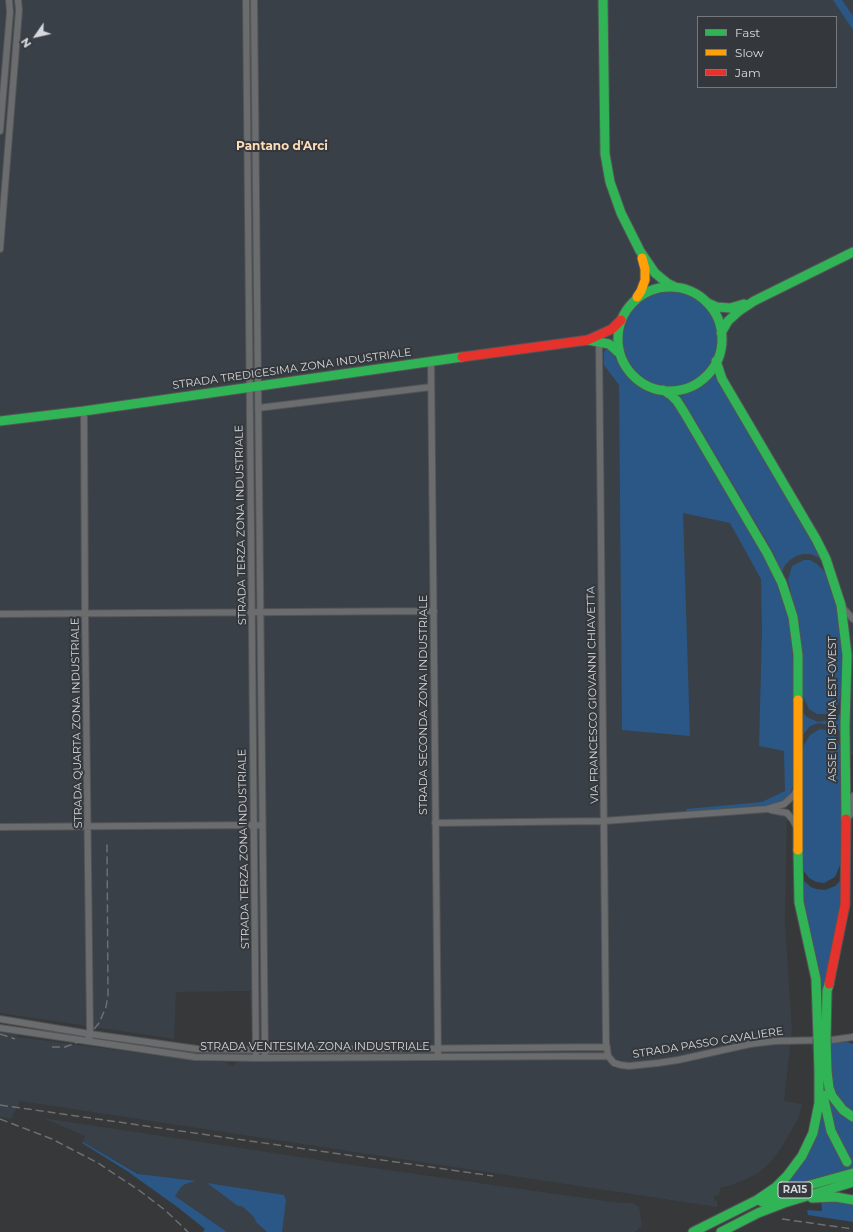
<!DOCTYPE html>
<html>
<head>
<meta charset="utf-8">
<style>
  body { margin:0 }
  #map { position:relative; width:853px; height:1232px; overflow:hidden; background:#36383a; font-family:Montserrat,sans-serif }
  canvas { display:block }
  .legend { position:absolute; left:697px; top:16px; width:140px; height:72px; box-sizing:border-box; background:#34383c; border:1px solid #75787c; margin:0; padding:5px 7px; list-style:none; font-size:12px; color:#d7d9dc }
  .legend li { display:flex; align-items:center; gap:8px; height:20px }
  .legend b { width:20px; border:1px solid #75787c }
  .north { position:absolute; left:16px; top:16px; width:40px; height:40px; -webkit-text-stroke:3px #34383c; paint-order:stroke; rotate:236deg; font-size:11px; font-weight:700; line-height:16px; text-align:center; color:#d7d9dc }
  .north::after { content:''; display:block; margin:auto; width:14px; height:18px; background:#d7d9dc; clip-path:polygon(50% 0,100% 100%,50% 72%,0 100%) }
</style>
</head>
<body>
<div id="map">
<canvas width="853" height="1232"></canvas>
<ul class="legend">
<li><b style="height:5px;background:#30b455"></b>Fast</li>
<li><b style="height:5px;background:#ff9f0a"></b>Slow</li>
<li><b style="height:5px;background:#e5322d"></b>Jam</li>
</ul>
<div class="north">N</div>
</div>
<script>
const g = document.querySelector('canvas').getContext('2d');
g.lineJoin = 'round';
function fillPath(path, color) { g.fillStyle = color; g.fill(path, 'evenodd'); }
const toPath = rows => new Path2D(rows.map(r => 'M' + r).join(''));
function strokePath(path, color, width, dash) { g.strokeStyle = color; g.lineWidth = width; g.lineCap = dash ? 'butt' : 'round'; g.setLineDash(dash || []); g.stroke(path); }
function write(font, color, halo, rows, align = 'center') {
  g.font = font + ' Montserrat,sans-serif'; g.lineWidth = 4; g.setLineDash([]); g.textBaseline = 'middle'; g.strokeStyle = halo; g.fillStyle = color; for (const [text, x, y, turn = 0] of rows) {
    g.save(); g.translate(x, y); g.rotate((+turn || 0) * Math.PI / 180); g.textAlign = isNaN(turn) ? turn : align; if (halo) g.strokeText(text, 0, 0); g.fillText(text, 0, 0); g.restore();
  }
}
const built = toPath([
  [0,0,853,0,853,755,788,753,785,923,792,1031,784,1101,802,1104,798,1119,790,1133,781,1148,769,1164,758,1173,742,1181,725,1187,721,1187,718,1196,714,1195,714,1200,717,1201,717,1207,20,1101,11,1119,0,1117,0,1032,17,1034,17,1037,202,1061,225,1062,233,1066,253,1042,250,991,176,992,174,1039,0,1013],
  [698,17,836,17,836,87,698,87],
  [43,1118,346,1164,613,1202,633,1203,639,1207,642,1225,641,1227,635,1232,227,1232,156,1183,83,1142,85,1136]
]);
const green = toPath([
  [833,0,842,0,853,16,853,30],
  '622 339a48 48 0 1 1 96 0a48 48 0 1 1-96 0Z',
  [606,349,609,349,612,352,621,368,630,380,638,387,647,392,664,396,674,404,763,555,779,588,789,617,793,661,793,786,789,797,778,804,687,812,686,809,762,802,785,791,784,751,759,746,762,631,761,579,730,523,683,513,690,736,622,730,619,385,604,365,604,352],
  [714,374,806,531,820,558,811,554,803,554,796,556,790,560,785,565,782,572,773,552,683,400,679,395,695,390,708,381],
  [804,560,810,560,817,564,826,573,833,593,837,609,841,636,842,686,839,702,832,712,827,714,817,714,809,709,802,694,802,664,800,633,788,580,792,566],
  [842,711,842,734,835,726,831,725,819,723,810,726,803,735,802,712,807,717,818,722,830,720,840,714],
  [820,729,831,731,835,734,842,752,841,863,835,877,824,883,816,882,809,878,803,870,802,862,802,752,804,745,810,735],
  [802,879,811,887,816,889,825,890,835,886,842,879,842,904,823,990,821,990,803,900],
  [847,1042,853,1044,853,1114,841,1102,832,1084,830,1043],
  [825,1098,853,1122,853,1168,799,1183,776,1192,789,1177,821,1103,842,1150],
  [83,1142,138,1174,196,1181,185,1184,181,1187,175,1196,227,1232,203,1232,205,1229,176,1206,127,1171,82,1143],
  [207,1183,284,1195,286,1200,282,1232,267,1232,256,1222,254,1217,242,1206,238,1206],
  [821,1200,853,1203,853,1222,808,1215,807,1210,822,1211]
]);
const street = toPath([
  [246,0,256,1058],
  [254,0,265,1058],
  [0,131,10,12,9,0],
  [0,249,19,10,18,0],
  [599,342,606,1042,608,1056],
  [431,361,438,1057],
  [258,408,431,387],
  [84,411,85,614,90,1034,89,1041],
  [842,607,853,619],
  [0,614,434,611],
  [771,810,787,813,793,820,796,826],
  [850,815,850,806,853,796],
  [435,823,604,821,767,809,784,804,794,795,797,789],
  [0,827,262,825],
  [0,1019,90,1034,197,1049,265,1050,607,1047],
  [0,1028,195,1057,256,1058,608,1056],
  [608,1056,614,1063,621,1065,629,1066,658,1063,678,1060,750,1044,775,1041,832,1040,853,1037]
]);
const fast = toPath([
  [603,0,605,154,610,182,621,213,640,251,655,273,667,283,675,287],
  '618 339a52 52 0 1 1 104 0a52 52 0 1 1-104 0Z',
  [708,303,717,307,730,308,744,304],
  [721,333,728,321,739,311,754,301,853,252],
  [588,340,609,344,620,354],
  [716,361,722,379,816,539,826,559,841,605,847,655,845,725,846,819],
  [663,390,671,395,677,401,684,412,767,553,782,583,793,617,798,655,798,700],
  [0,421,84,411,462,357],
  [798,850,799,902,816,979,818,1038],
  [826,1038,827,991,829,984],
  [827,1071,829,1088,832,1096,843,1110,853,1117],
  [823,1095,831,1131,847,1162],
  [812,1198,836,1197,853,1200],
  [762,1202,810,1185,853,1173],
  [693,1232,757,1200,776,1187,787,1176,802,1156,813,1133,819,1103,819,1071],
  [721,1232,758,1213,784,1203,853,1182]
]);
const slow = toPath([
  [637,297,641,291,645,280,645,269,642,258],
  [798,700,798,850]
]);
const jam = toPath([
  [462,357,588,340,612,329,621,320],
  [829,984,845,905,846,819]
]);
const rail = toPath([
  [0,1034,15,1039],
  [52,1047,65,1047,83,1040,90,1034,99,1023,106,1007,108,995,107,843],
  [0,1105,493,1176],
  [0,1119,52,1139,98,1163,140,1191,165,1210,188,1232],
  [782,1219,853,1229]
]);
const fastBridge = toPath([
  [818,1038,819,1071],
  [826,1038,827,1071]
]);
const shields = [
  [795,1190,34]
];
const shieldNames = [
  ["RA15",795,1190]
];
const streetNames = [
  ["STRADA TREDICESIMA ZONA INDUSTRIALE",292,369,-8],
  ["STRADA TERZA ZONA INDUSTRIALE",241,525,-91],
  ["VIA FRANCESCO GIOVANNI CHIAVETTA",593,695,-91],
  ["STRADA SECONDA ZONA INDUSTRIALE",424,705,-90],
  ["ASSE DI SPINA EST-OVEST",833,709,-90],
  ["STRADA QUARTA ZONA INDUSTRIALE",77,723,-91],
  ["STRADA TERZA ZONA INDUSTRIALE",244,849,-91],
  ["STRADA PASSO CAVALIERE",708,1043,-9],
  ["STRADA VENTESIMA ZONA INDUSTRIALE",315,1047]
];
const neighbourhoodNames = [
  ["Pantano d'Arci",282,146]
];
fillPath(built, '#394048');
fillPath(green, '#2a5785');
strokePath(street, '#535456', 8);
strokePath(fast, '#535456', 11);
strokePath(slow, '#535456', 11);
strokePath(jam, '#535456', 11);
strokePath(street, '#6a6c6e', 6);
strokePath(fast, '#30b455', 9);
strokePath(slow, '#ff9f0a', 9);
strokePath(jam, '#e5322d', 9);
strokePath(rail, '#6d6f71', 1.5, [8, 4]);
strokePath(fastBridge, '#535456', 11, []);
strokePath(fastBridge, '#30b455', 9);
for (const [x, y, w] of shields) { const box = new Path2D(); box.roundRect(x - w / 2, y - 8, w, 16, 3); g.fillStyle = '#34383c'; g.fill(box); strokePath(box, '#d7d9dc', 1); }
write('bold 10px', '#d7d9dc', null, shieldNames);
write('11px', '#d7d9dc', '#34383c', streetNames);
write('bold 12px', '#fdddb8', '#34383c', neighbourhoodNames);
</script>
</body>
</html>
